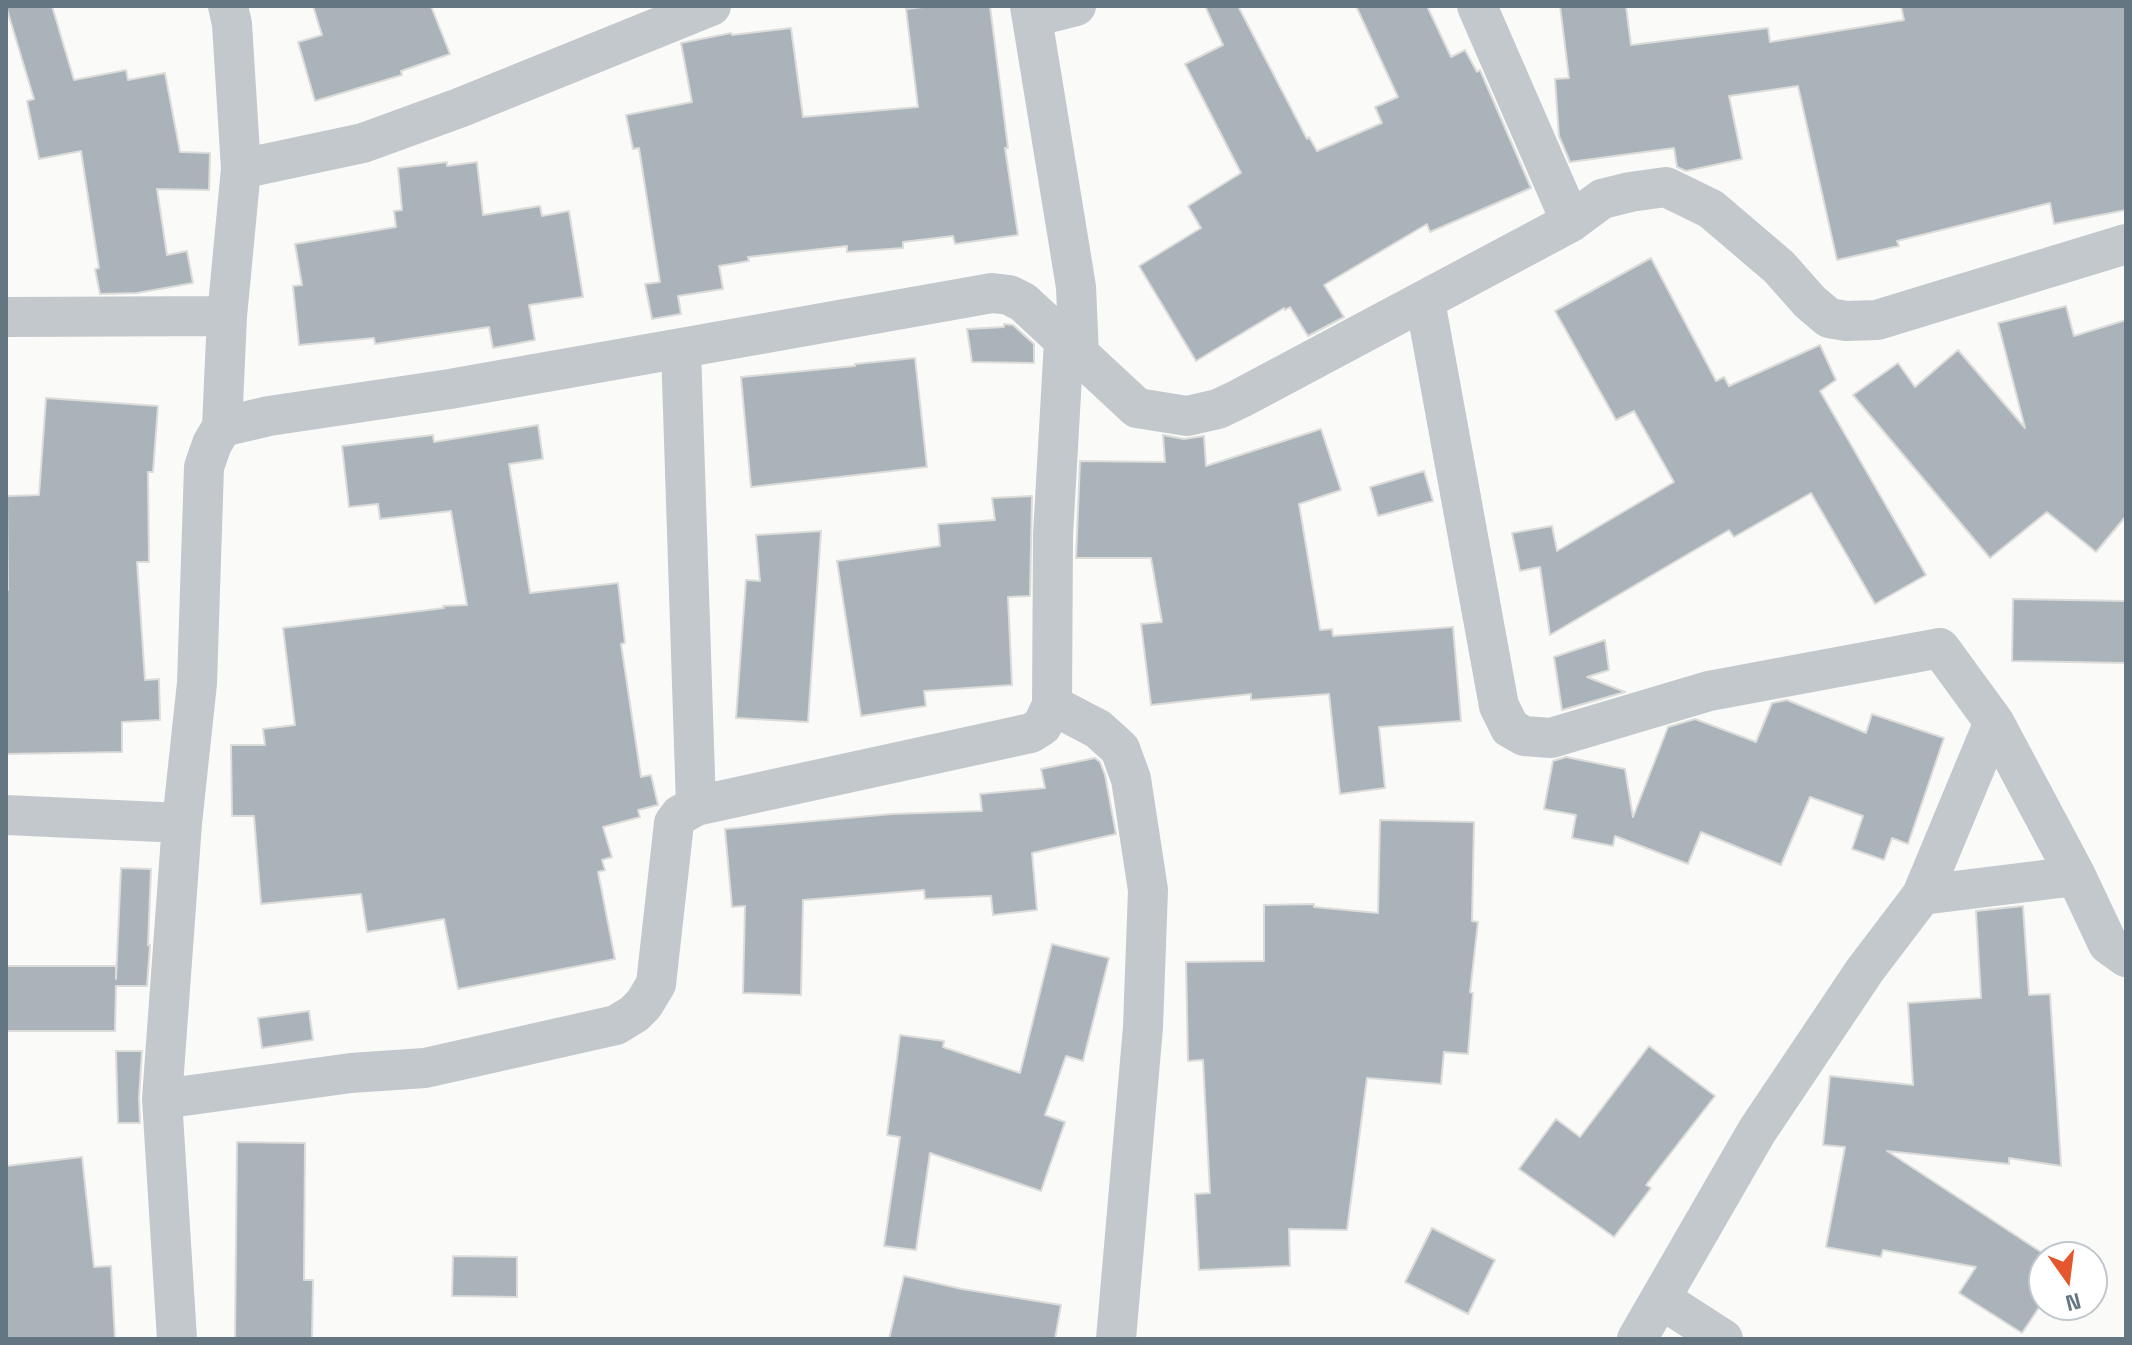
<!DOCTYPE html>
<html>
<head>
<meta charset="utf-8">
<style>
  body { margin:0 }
  #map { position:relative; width:2132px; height:1345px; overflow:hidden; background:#fafaf8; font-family:"Space Grotesk",sans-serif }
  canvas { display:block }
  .frame { position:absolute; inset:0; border:8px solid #657683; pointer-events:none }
  .north { position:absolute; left:2028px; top:1241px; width:80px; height:80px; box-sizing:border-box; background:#fff; border:2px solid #c1c8cd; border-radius:50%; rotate:166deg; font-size:22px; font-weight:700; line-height:32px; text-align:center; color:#657683 }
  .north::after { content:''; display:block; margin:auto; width:28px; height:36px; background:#e4572e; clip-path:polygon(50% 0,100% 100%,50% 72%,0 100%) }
</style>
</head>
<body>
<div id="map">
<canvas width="2132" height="1345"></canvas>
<div class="frame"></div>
<div class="north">N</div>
</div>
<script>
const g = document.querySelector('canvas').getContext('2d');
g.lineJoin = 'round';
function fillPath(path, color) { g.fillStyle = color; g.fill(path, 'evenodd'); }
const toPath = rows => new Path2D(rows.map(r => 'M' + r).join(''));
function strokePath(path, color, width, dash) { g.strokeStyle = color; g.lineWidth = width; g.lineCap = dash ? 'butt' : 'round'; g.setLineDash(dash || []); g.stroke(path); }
const building = toPath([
  [6,6,52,6,74,80,126,70,128,80,165,73,180,152,210,153,209,190,157,189,167,255,187,251,193,283,137,293,100,294,95,269,99,268,81,151,39,159,27,101,34,99,6,6],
  [313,6,431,6,450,54,401,71,402,75,315,101,298,42,322,35,313,6],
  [931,6,990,6,1008,148,1005,148,1018,235,955,244,953,236,903,242,903,248,847,252,847,246,748,257,749,261,719,266,723,289,678,296,681,314,652,319,645,284,660,282,639,148,633,149,626,115,692,102,681,43,731,33,732,35,791,28,803,117,918,107,906,9,931,6],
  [1205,6,1238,6,1307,139,1309,137,1317,151,1382,123,1375,107,1398,97,1356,6,1427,6,1451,57,1465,50,1477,72,1480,70,1531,188,1430,232,1427,224,1324,285,1344,317,1308,336,1290,307,1285,310,1284,308,1196,361,1139,266,1201,228,1188,206,1241,173,1185,64,1223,45,1205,6],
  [1560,6,1626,6,1631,45,1768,28,1770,42,1904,20,1901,6,2126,6,2126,210,2054,224,2050,203,1897,241,1899,246,1837,260,1798,86,1729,96,1742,159,1686,171,1677,167,1674,148,1570,162,1559,136,1555,79,1569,78,1560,6],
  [447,162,447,166,477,162,483,215,540,206,542,216,569,211,583,297,529,305,535,340,493,348,489,327,375,344,374,338,299,345,293,286,302,285,295,244,396,227,394,211,402,210,398,168,447,162],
  [1651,258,1716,381,1724,377,1729,386,1820,345,1836,380,1820,391,1926,575,1875,604,1811,493,1734,537,1729,530,1550,635,1540,567,1520,571,1512,533,1552,526,1557,551,1674,482,1634,411,1616,420,1555,311,1651,258],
  [2066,306,2074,336,2126,320,2126,516,2096,552,2047,512,1990,558,1853,395,1898,363,1915,387,1958,350,2025,428,1998,323,2066,306],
  [1004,324,1013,325,1034,344,1034,363,972,362,967,329,1004,327,1004,324],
  [915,358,927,467,751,487,741,377,855,366,855,364,915,358],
  [46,398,158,406,153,472,148,472,149,562,137,562,145,680,159,679,160,720,122,722,122,752,6,754,6,590,8,590,7,496,39,495,46,398],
  [538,425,543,459,509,464,530,593,618,583,625,643,621,644,641,777,651,775,658,805,638,810,640,817,603,827,612,857,602,860,605,870,598,872,615,959,458,989,444,919,367,932,361,894,261,904,254,816,232,816,231,745,265,745,263,729,295,725,283,628,444,608,443,606,467,605,451,511,380,519,378,504,349,507,342,446,433,435,434,442,538,425],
  [1321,429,1341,490,1299,504,1320,630,1332,629,1333,636,1453,627,1461,721,1379,727,1385,788,1340,794,1329,694,1251,700,1251,694,1151,705,1141,624,1162,622,1151,558,1076,558,1080,461,1165,462,1163,435,1184,439,1204,436,1206,466,1321,429],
  [1424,471,1433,501,1378,516,1370,487,1424,471],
  [1032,496,1030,596,1008,597,1012,685,924,691,926,706,861,716,837,561,940,546,938,524,995,520,992,498,1032,496],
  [821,531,808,722,736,718,746,580,760,581,756,535,821,531],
  [2013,599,2126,601,2126,663,2012,661,2013,599],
  [1605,640,1609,670,1587,677,1625,692,1562,710,1554,657,1605,640],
  [1787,700,1866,733,1872,714,1944,738,1908,844,1892,838,1884,860,1852,849,1863,816,1810,797,1781,865,1701,832,1688,864,1615,836,1613,846,1572,838,1576,815,1544,809,1553,761,1566,757,1625,769,1633,817,1668,727,1695,719,1756,742,1772,703,1787,700],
  [1095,758,1100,762,1105,775,1116,834,1032,853,1037,910,993,915,991,896,925,899,924,890,803,900,801,995,743,993,745,906,732,907,725,829,892,814,982,811,980,794,1045,788,1041,769,1095,758],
  [1380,820,1474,822,1472,921,1478,922,1470,992,1473,993,1468,1054,1444,1052,1441,1084,1367,1078,1347,1230,1289,1229,1290,1266,1199,1270,1195,1194,1210,1193,1203,1060,1188,1061,1186,962,1264,961,1264,905,1314,904,1314,907,1378,913,1380,820],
  [121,868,151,869,148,945,150,945,147,986,116,986,115,1031,6,1031,6,966,116,966,116,979,121,868],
  [2023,906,2029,995,2050,994,2061,1166,2009,1158,2009,1164,1887,1151,2044,1254,2044,1300,2022,1333,1959,1293,1976,1267,1883,1250,1881,1257,1826,1247,1845,1147,1823,1145,1830,1076,1913,1085,1908,1003,1981,998,1976,911,2023,906],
  [1052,944,1109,958,1083,1061,1066,1056,1045,1115,1065,1122,1041,1191,930,1153,916,1250,884,1246,900,1137,887,1135,900,1035,944,1041,943,1047,1020,1073,1052,944],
  [309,1011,313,1040,262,1048,258,1018,309,1011],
  [1649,1046,1715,1096,1646,1185,1651,1188,1614,1237,1519,1169,1556,1119,1580,1137,1649,1046],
  [116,1051,142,1051,139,1097,140,1123,118,1123,116,1051],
  [237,1142,305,1143,304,1280,313,1280,312,1339,235,1339,237,1142],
  [82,1157,94,1267,111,1266,115,1339,6,1339,6,1166,82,1157],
  [1432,1228,1495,1260,1468,1314,1405,1282,1432,1228],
  [453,1256,517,1257,517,1297,452,1296,453,1256],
  [904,1276,962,1289,1061,1305,1055,1339,889,1339,904,1276]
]);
const minor = toPath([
  [1030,6,1076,287,1079,355],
  [1477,6,1571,222],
  [1032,17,1076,6],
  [241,169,363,143,459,108,711,6],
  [1425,301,1499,706,1510,728,1524,736,1551,738,1709,691,1940,648,1994,722,2076,876,2108,944,2126,957],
  [6,317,227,316],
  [681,349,696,806],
  [222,427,269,416,450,389,992,293,1009,295,1023,302,1137,408,1187,416,1218,409,1241,398,1571,222,1602,199,1630,192,1666,187,1711,209,1779,267,1810,302,1829,318,1846,321,1877,320,2126,244],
  [1052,705,1098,729,1120,749,1131,779,1148,890,1143,1027,1116,1339],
  [6,815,182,823],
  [1922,895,2076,876],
  [162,1099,351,1073,425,1068,616,1025,634,1014,644,1004,656,984,674,823,680,815,696,806,1031,733,1042,726,1052,705,1053,535,1064,341],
  [1661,1299,1723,1339],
  [177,1339,162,1099,182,823,197,683,204,467,212,444,222,427,227,316,241,169,232,24,228,6],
  [1637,1339,1757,1131,1865,970,1922,895,1994,722]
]);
fillPath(building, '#aab3b9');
strokePath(building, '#dcdcda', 2);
strokePath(minor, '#c3c8cc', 40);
</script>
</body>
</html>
